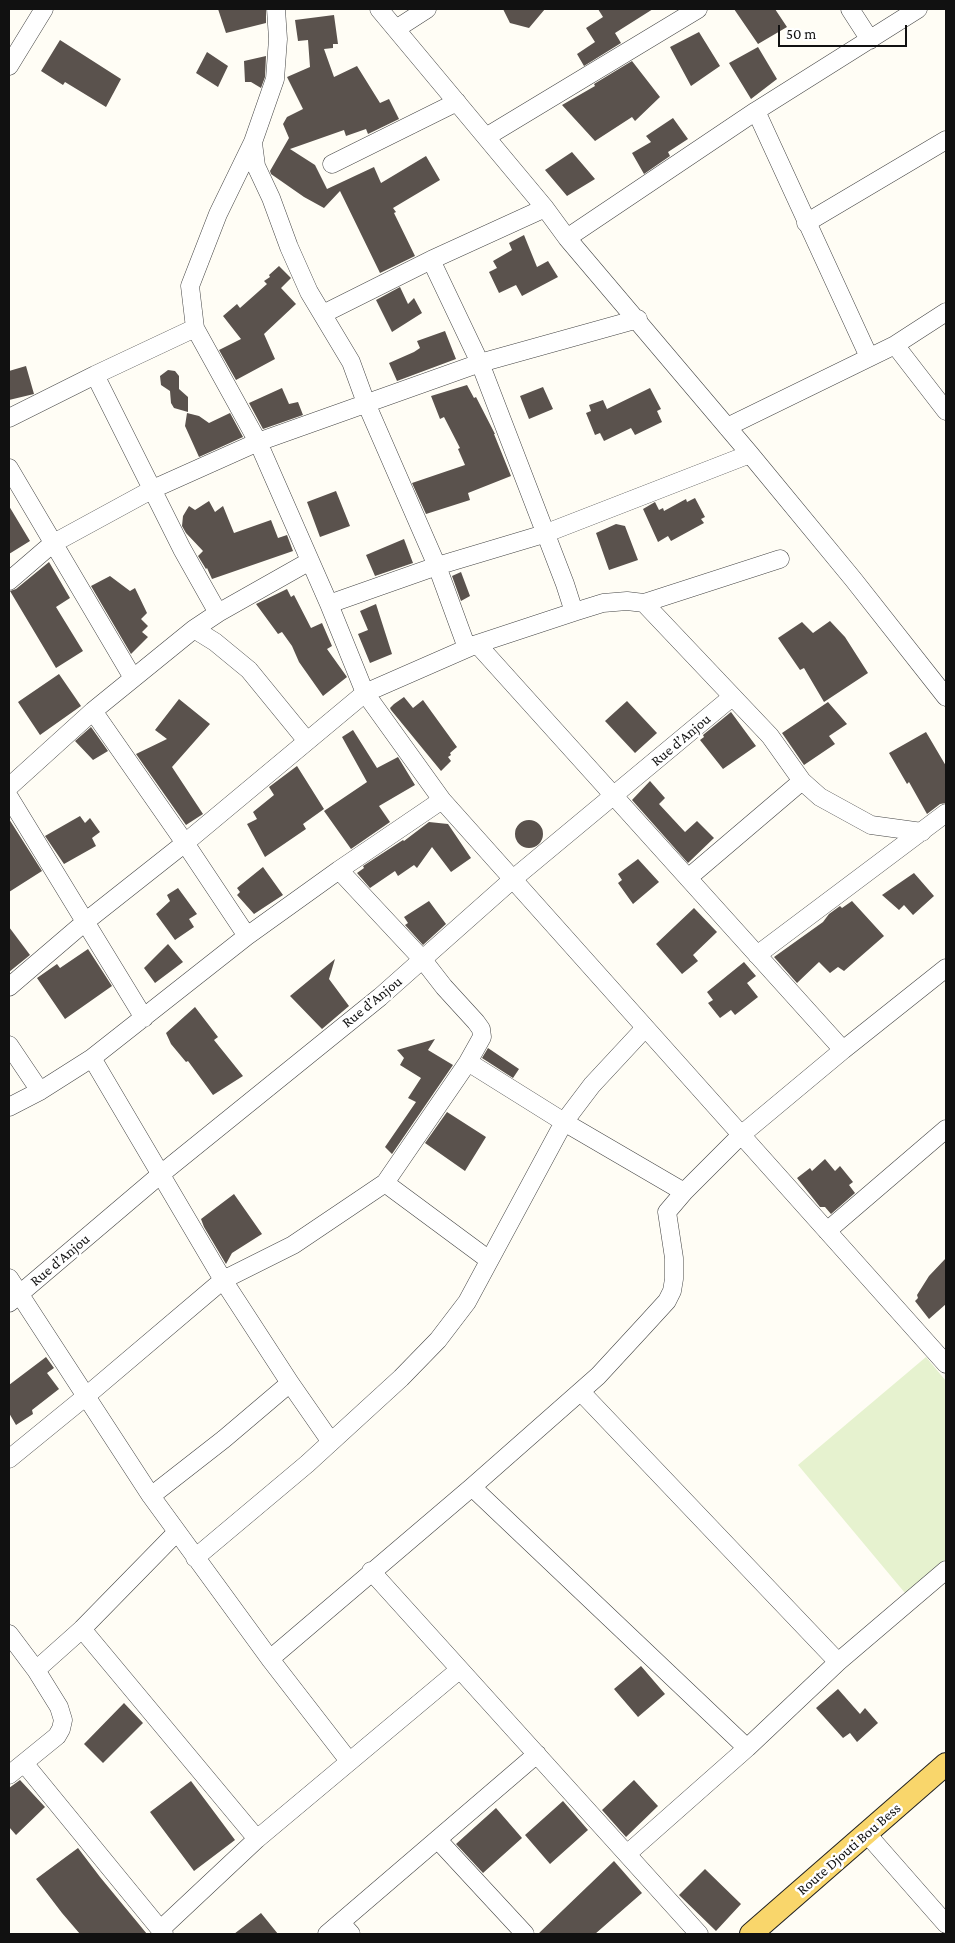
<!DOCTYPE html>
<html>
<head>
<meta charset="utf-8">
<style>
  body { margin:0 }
  #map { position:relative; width:955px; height:1943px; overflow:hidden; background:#fffdf5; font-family:"Crimson Pro",serif }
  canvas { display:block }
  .frame { position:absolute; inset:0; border:10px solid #111; pointer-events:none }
  .scale { position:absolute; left:778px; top:25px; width:129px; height:22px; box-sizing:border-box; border:2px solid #111; border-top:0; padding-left:6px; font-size:15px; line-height:18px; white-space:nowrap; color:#111; -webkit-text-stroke:4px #fff; paint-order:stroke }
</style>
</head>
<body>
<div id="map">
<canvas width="955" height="1943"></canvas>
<div class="frame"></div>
<div class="scale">50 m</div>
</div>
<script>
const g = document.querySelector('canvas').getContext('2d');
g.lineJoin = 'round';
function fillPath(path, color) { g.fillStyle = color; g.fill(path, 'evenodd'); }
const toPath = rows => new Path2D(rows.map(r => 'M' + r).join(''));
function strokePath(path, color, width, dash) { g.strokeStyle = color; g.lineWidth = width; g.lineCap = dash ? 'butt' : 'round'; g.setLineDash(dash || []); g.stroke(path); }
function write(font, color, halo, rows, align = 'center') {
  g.font = font + ' "Crimson Pro",serif'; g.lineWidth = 5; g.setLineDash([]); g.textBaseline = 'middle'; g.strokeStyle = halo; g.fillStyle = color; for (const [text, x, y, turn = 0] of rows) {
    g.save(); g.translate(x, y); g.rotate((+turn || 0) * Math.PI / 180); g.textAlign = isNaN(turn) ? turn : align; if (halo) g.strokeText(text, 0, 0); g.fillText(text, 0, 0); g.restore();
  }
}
const pitch = toPath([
  [926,1357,946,1381,946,1559,905,1593,798,1465]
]);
const building = toPath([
  [218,9,266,9,266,23,226,33],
  [503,9,545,9,529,28,510,23],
  [598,9,653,9,615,33,621,43,584,66,577,54,595,42,586,28,603,17],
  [734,9,775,9,787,27,758,44],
  [334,15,338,44,333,44,333,48,324,49,334,77,357,66,380,103,389,99,399,119,368,134,366,129,346,136,344,130,290,149,315,165,327,189,374,167,381,183,426,156,440,180,393,208,396,212,394,213,415,256,380,273,340,191,324,208,304,197,271,174,270,171,289,138,283,124,287,117,303,109,287,77,310,67,308,40,298,41,295,20],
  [699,32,720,66,691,86,670,47],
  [60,40,121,79,106,107,65,82,63,85,41,71],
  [758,47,777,79,751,99,729,63],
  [207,52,228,66,218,87,196,73],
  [266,56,265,77,261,88,251,82,245,82,244,61],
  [632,61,660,97,635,121,632,117,595,141,562,105,595,86,594,84],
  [673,118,688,139,668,152,670,156,644,174,632,153,651,142,646,136],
  [572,152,595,179,567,196,545,170],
  [524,235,537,267,548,261,558,277,522,296,516,285,499,293,489,272,497,268,493,261,512,250,509,243],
  [279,266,291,278,281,288,296,304,264,334,275,359,236,380,219,350,241,339,223,316,237,304,240,308,267,284,264,281,270,277,269,275],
  [400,287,408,304,414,298,422,313,392,332,376,300],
  [445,331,456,359,397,381,389,363,414,352,420,348,417,341],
  [26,366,34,394,9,400,9,371],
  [168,370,175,371,179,376,179,389,188,397,188,412,174,408,171,403,170,391,161,385,160,376],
  [467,385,474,398,476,397,495,434,494,434,511,476,468,493,470,500,426,514,412,483,465,465,458,449,460,448,444,417,440,419,431,396],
  [543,387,553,409,529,419,520,396],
  [282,388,289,404,298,402,303,415,263,429,249,403],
  [650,388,661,409,657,411,662,422,635,435,631,428,604,441,600,433,595,435,586,413,591,411,589,405,603,400,607,409],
  [187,413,199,416,209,423,230,413,243,437,199,457,185,426],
  [336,491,350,526,320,537,307,502],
  [695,498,705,517,701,519,704,523,671,541,668,536,658,542,643,509,655,502,659,510,663,508,664,511,686,499,687,502],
  [209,501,215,512,223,506,234,533,271,520,278,538,287,535,293,551,212,579,207,568,206,569,198,556,203,551,186,533,182,526,183,516,189,506,195,510],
  [9,506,30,541,9,554],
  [616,524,625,526,638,560,609,570,596,533],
  [404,539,413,563,375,576,366,555],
  [49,562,70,598,56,607,83,651,56,668,10,591,16,589],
  [461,572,470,596,461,601,452,576],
  [110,576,130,591,135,588,147,613,141,619,148,626,142,632,148,637,131,654,91,586],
  [287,589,291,597,294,595,311,628,322,623,332,646,327,649,347,677,323,696,299,662,292,646,282,632,278,634,256,604],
  [376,604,392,654,370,663,358,634,368,630,360,611],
  [830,621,845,637,868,673,824,702,804,668,800,670,778,638,802,622,813,633],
  [59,674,81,706,40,735,18,702],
  [404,697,413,708,423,700,457,747,450,753,451,755,448,757,451,761,441,771,391,710,390,708,394,704],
  [179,699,210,724,172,767,203,814,186,825,136,754,167,739,155,730],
  [627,701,657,733,635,753,605,721],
  [828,702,847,724,829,736,835,744,804,765,782,733],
  [731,712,756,746,723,769,700,740,704,737,703,735],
  [91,727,108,751,93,760,75,741],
  [353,730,377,768,398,757,415,785,379,806,390,822,351,849,324,811,367,782,342,737],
  [926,732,946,766,946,803,940,804,927,814,909,782,907,784,889,753],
  [297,766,324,809,303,824,306,829,265,857,247,824,257,819,253,812,274,795,269,787],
  [650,781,665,798,659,804,685,832,697,821,714,838,688,863,632,800],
  [80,816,85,823,90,818,100,832,92,838,96,846,64,864,45,836],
  [9,819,42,871,9,892],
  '515 834a14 14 0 1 1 28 0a14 14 0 1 1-28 0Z',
  [429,822,448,824,471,858,451,872,432,847,417,868,414,865,398,876,395,871,370,888,357,873,364,868,363,866,403,840,404,841],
  [638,859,659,882,633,904,618,883,622,880,618,874],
  [263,867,283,895,254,914,237,895,240,892,237,888],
  [914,873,934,896,913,915,904,905,899,910,882,895],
  [178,888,197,914,189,919,194,927,175,940,156,914,170,901,167,895],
  [429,901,446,924,423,945,405,925,408,923,404,917],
  [852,901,884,936,844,971,838,967,830,973,819,962,797,983,774,957,823,922,829,914,840,906,842,908],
  [694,908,717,932,693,955,698,961,682,974,656,944],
  [9,927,30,955,9,972],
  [168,944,183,962,155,983,144,968],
  [88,949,112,986,65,1019,37,978,57,964,60,968],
  [335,959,329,979,349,1006,322,1029,290,996],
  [744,962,756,976,747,983,758,997,735,1015,731,1010,720,1018,708,1003,713,1000,707,992],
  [195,1007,218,1037,214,1040,243,1076,213,1095,188,1061,186,1062,171,1044,166,1033],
  [435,1039,428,1050,453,1065,392,1154,385,1147,416,1102,408,1098,421,1078,400,1065,404,1058,397,1050],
  [488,1048,519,1069,513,1078,482,1058],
  [447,1112,486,1137,465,1171,425,1143],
  [825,1159,835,1171,840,1166,853,1182,849,1185,855,1193,831,1214,825,1207,820,1207,797,1178,810,1168,812,1171],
  [234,1194,262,1234,232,1253,226,1264,204,1227,201,1219],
  [946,1258,946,1304,929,1319,915,1301,918,1298,917,1295,929,1276],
  [46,1357,54,1368,47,1373,59,1389,32,1410,33,1414,16,1425,9,1413,9,1385],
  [641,1666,665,1694,638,1717,614,1689],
  [838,1689,860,1714,865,1708,878,1723,857,1742,850,1733,843,1738,816,1708],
  [124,1703,143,1723,103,1763,84,1744],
  [20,1780,45,1807,16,1835,9,1827,9,1788],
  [634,1780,658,1806,626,1837,602,1810],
  [191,1781,235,1840,194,1871,150,1812],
  [563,1801,588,1830,550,1864,525,1835],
  [496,1808,522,1838,483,1873,456,1844],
  [78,1848,100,1877,147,1934,80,1934,62,1913,36,1879],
  [614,1861,642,1893,595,1934,538,1934],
  [705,1869,741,1904,716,1931,679,1895],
  [261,1913,278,1934,234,1934]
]);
const minor = toPath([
  [276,9,278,39,275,79,253,142,218,214,190,286,195,328,258,442,329,604,365,693,442,800,946,1364],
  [379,9,545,208,567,238,750,454,853,579,946,697],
  [850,9,870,40],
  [396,29,427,9],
  [9,66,44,9],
  [756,111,869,357],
  [486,137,698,9],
  [253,143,256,166,271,198,289,247,309,292,351,362,366,403,437,566,467,648],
  [332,164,457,102],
  [806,223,946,140],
  [567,238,756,111,918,9],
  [323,314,431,260,545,208],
  [895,345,946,411],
  [95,375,182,549,218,613],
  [9,418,95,375,195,328],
  [727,427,895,345,946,312],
  [9,468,133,678],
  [9,581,52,544,153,489,258,442,480,363,638,319],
  [644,603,780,559],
  [329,604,437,566,544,534,750,454],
  [574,612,603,603,627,601,644,603,770,736,802,781,820,797,871,825,922,832],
  [194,629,215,642,249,670,307,741],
  [477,644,843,1050],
  [93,711,185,843,247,936],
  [9,787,93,711,194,629,218,613,310,561],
  [9,797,144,1018],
  [339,870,423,960,444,987,476,1022,481,1029,482,1037,468,1062,564,1122,684,1192],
  [688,878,802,781],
  [757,955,946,813],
  [9,987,85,922,185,843,365,693,477,644,574,612,565,584,480,363,431,260],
  [9,1045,40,1091],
  [92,1058,223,1280,290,1383,331,1442],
  [9,1107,40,1091,92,1058,247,936,339,870,442,800],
  [385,1183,489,1260],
  [827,1231,946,1129],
  [9,1278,151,1496,270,1659,349,1761],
  [9,1303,161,1174,380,997,513,879,732,697],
  [581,1392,838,1662],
  [9,1459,85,1397,223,1280,293,1245,385,1183,468,1062],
  [472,1487,747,1748],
  [151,1496,224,1439,290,1383],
  [195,1558,307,1464,401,1378,438,1340,467,1302,564,1122,592,1085,645,1028],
  [371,1571,699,1934],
  [82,1629,257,1839],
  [9,1634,36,1670,59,1707,63,1720,61,1729,57,1736,9,1775],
  [270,1659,472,1487,598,1376,646,1324,667,1301,672,1291,674,1279,674,1258,667,1212,684,1192,741,1135,843,1050,946,968],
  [36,1670,82,1629,177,1532],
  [24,1763,164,1934],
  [867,1834,946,1924],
  [438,1840,525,1934],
  [627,1854,747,1748,838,1662,946,1570],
  [341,1923,351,1934],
  [161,1929,257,1839,459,1670],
  [327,1934,537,1754]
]);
const major = toPath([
  [751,1934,946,1764]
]);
const streetNames = [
  ["Rue d’Anjou",681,740,-40],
  ["Rue d’Anjou",372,1002,-39],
  ["Rue d’Anjou",60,1260,-40],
  ["Route Djouti Bou Bess",849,1849,-41]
];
fillPath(pitch, '#e6f2cf');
fillPath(building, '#5a524d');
strokePath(minor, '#444', 19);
strokePath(major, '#222', 24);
strokePath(minor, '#fff', 18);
strokePath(major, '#f9d66b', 22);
write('15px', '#111', '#fff', streetNames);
</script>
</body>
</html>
